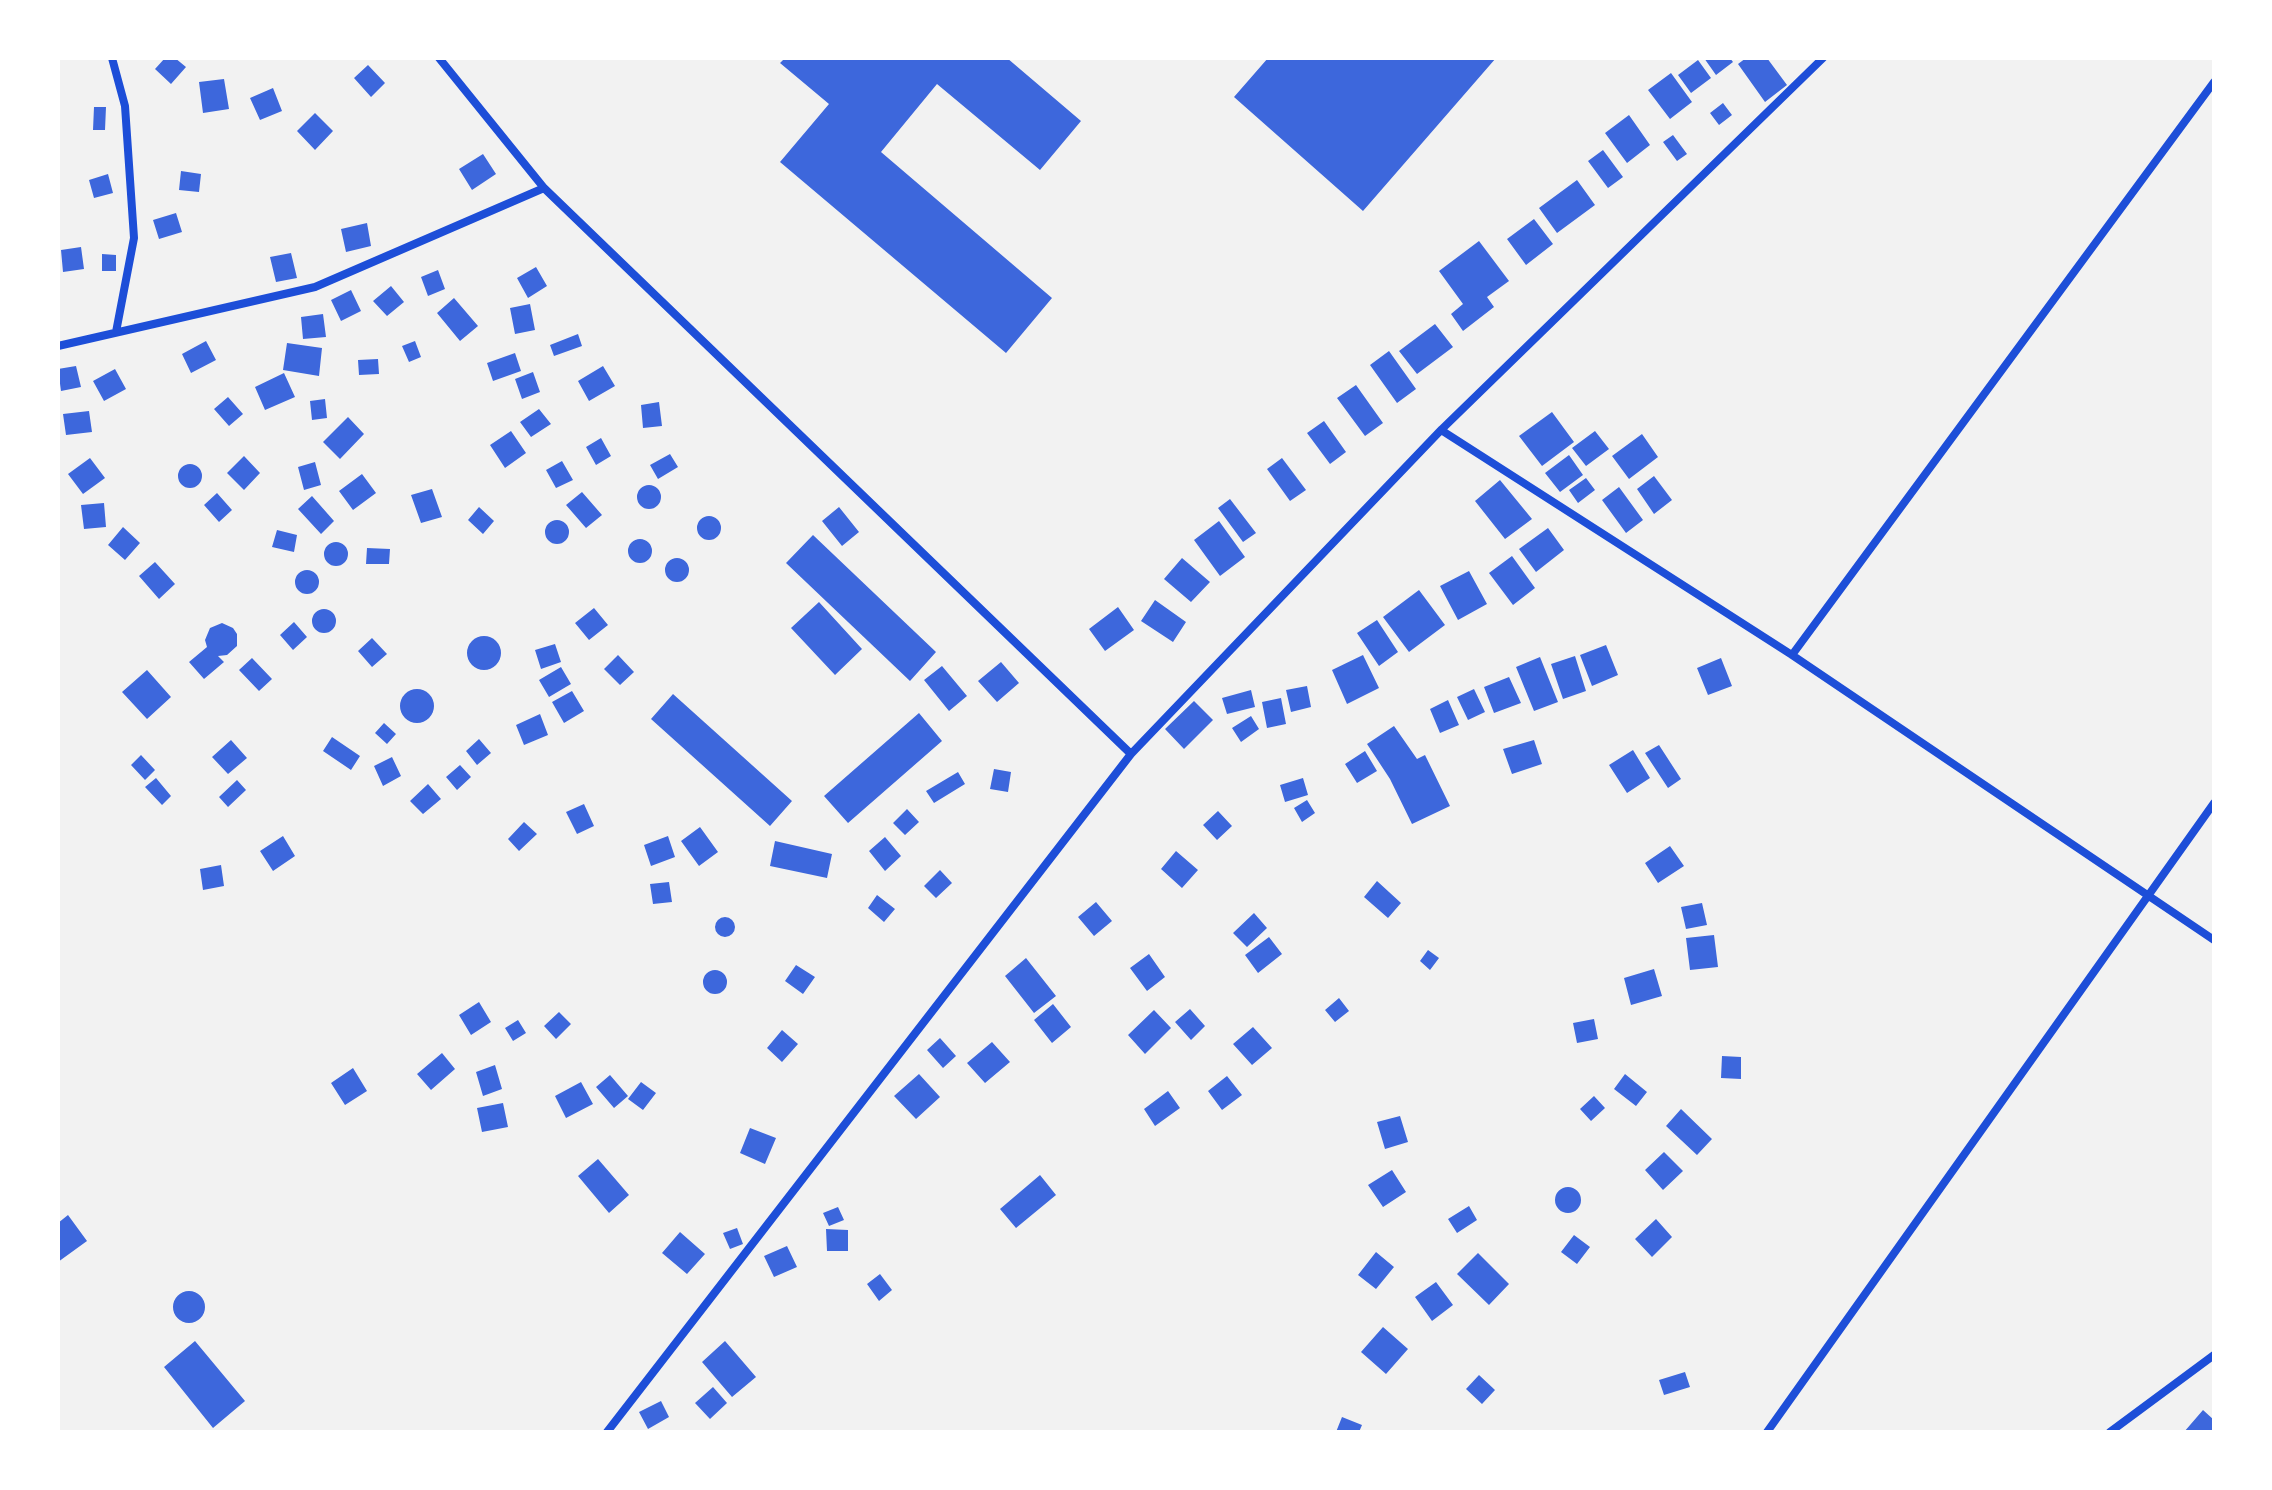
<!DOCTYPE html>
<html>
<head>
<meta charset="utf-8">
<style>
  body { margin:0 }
  #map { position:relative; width:2272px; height:1490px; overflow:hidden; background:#f2f2f2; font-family:Cabin,sans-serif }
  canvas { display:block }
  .frame { position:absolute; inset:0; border:60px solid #fff; pointer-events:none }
</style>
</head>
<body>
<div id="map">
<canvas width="2272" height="1490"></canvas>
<div class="frame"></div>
</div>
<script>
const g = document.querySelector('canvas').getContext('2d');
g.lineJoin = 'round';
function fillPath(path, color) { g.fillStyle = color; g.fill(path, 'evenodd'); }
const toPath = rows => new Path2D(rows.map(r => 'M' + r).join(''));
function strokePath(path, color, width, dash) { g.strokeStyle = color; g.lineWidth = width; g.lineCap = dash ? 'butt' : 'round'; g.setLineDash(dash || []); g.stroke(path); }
const building = toPath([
  [165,58,175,58,186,67,171,84,155,69],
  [785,58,1007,58,1081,121,1040,170,937,84,881,152,1052,298,1006,353,780,162,829,104,780,63],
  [1268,58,1496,58,1363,211,1234,97],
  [1704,58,1730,58,1733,62,1716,75],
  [1746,58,1767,58,1787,85,1765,102,1738,64],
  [1698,60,1711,78,1691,93,1678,75],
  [368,65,385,83,371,97,354,78],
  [1671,73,1692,102,1670,119,1648,90],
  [224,79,229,109,203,113,199,82],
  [273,88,282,111,260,120,250,98],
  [1723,103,1732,115,1719,125,1710,113],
  [94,107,106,107,105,130,93,130],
  [315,113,333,131,315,150,297,131],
  [1629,115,1650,145,1627,163,1605,133],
  [1673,135,1687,154,1677,161,1663,142],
  [1603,150,1623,177,1608,188,1588,161],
  [483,154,496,174,472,190,459,169],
  [181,171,201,174,199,192,179,190],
  [108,174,113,193,94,198,89,180],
  [1577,180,1595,205,1557,233,1539,208],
  [176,213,182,232,159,239,153,220],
  [1534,219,1553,244,1526,265,1507,239],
  [367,223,371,246,346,252,341,229],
  [1479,241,1509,281,1487,297,1494,307,1463,331,1451,314,1463,304,1439,271],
  [81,247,84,269,63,272,61,250],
  [291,253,297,278,276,282,270,257],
  [102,254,116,255,116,271,102,271],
  [536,267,547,286,528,298,517,278],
  [438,270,445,289,428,296,421,277],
  [391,286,404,302,387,316,373,301],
  [351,290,361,311,341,321,331,300],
  [454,298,478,326,460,341,437,313],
  [530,304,535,330,515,334,510,308],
  [323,314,326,337,303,339,301,317],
  [1435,324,1453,347,1417,374,1399,351],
  [578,334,582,346,554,356,550,345],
  [206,341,216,360,191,373,182,354],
  [415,341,421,357,409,362,402,346],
  [287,343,322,348,319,376,283,370],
  [1389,351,1416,389,1397,403,1370,365],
  [515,353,521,371,493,381,487,363],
  [378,359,379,374,359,375,358,360],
  [76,366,81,387,61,391,58,369],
  [603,366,615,386,589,401,578,381],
  [115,369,126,389,104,401,93,381],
  [533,372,540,392,522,399,515,379],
  [284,373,295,397,265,410,255,387],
  [1356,385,1383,423,1365,436,1337,398],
  [228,397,243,414,229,426,214,409],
  [325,399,327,418,312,420,310,401],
  [659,402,662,426,643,428,641,405],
  [539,409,551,424,531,437,520,422],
  [89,411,92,432,66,435,63,414],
  [1552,412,1574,442,1542,466,1519,436],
  [348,417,364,434,340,459,323,442],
  [1324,421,1346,452,1330,464,1307,433],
  [511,431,526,453,505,468,490,445],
  [1595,431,1609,449,1586,466,1572,448],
  [1642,434,1658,457,1629,479,1612,456],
  [601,438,611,456,596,465,586,447],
  [670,454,678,467,658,479,650,465],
  [1569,455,1583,475,1560,492,1545,473],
  [244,456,260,473,244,490,227,473],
  [90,458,105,478,83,494,68,474],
  [1282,458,1306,490,1290,501,1267,469],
  [562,461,573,480,556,488,546,470],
  [315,462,321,485,304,490,298,467],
  '178 476a12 12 0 1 1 24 0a12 12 0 1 1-24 0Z',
  [362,474,376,493,353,510,339,491],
  [1654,476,1672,500,1654,514,1637,489],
  [1586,478,1595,490,1578,503,1569,490],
  [1500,480,1532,519,1505,539,1475,501],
  '637 497a12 12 0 1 1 24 0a12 12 0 1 1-24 0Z',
  [1619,487,1643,520,1626,533,1602,500],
  [432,489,442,517,421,523,411,495],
  [582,492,602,515,586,528,566,505],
  [217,493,232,510,219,522,204,505],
  [312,496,334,521,321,534,298,509],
  [1230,499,1256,533,1243,542,1218,508],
  [104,503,106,527,84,529,81,505],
  [479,507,494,521,483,534,468,520],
  [839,507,859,532,842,546,822,521],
  '697 528a12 12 0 1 1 24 0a12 12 0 1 1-24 0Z',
  '545 532a12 12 0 1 1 24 0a12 12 0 1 1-24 0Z',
  [1219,521,1245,557,1220,576,1194,540],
  [123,527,140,543,125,560,108,545],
  [1548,528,1564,550,1536,572,1519,549],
  [277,530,297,535,294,552,272,547],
  [813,535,936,652,910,681,786,563],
  '628 551a12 12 0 1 1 24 0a12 12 0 1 1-24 0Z',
  '324 554a12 12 0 1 1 24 0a12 12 0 1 1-24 0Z',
  [367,548,390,549,389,564,366,564],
  [1512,556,1535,588,1513,605,1489,573],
  [1182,558,1210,582,1191,602,1164,579],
  '665 570a12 12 0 1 1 24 0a12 12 0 1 1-24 0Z',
  [155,562,175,584,159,599,139,576],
  '295 582a12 12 0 1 1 24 0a12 12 0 1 1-24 0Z',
  [1469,571,1487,604,1458,620,1440,586],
  [1419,590,1445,625,1409,652,1383,617],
  [1155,600,1186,622,1173,642,1141,621],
  [819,602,862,649,835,675,791,628],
  [1118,607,1134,630,1105,651,1089,629],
  [594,608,608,625,589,640,575,623],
  '312 621a12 12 0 1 1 24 0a12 12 0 1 1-24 0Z',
  [1377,620,1398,652,1379,666,1357,633],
  [294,622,307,637,293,650,280,635],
  [222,623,233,628,237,634,237,646,227,655,218,656,224,662,204,679,189,662,207,647,205,640,210,628],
  '467 653a17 17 0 1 1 34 0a17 17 0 1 1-34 0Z',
  [372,638,387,654,372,667,358,651],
  [555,644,561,662,541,669,535,650],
  [1606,645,1618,675,1592,686,1580,655],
  [618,655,634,672,620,685,604,669],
  [1363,655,1379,688,1347,704,1332,670],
  [1575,656,1586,691,1563,699,1551,664],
  [1540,657,1558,702,1534,711,1516,667],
  [252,658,272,679,259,691,239,670],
  [1721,658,1732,686,1708,695,1697,668],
  [1001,662,1019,683,997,702,978,681],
  [942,666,967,696,949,711,924,680],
  [561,667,571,684,549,697,539,680],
  [147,670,171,697,147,719,122,692],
  [1509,677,1521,703,1494,713,1484,687],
  [1307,686,1311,707,1291,712,1286,690],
  [1474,689,1485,712,1468,720,1457,697],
  '400 706a17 17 0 1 1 34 0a17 17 0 1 1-34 0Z',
  [1251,690,1255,707,1227,714,1222,698],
  [572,691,584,711,564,723,552,702],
  [673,694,792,801,770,826,651,719],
  [1281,698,1286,724,1267,728,1262,702],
  [1448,700,1459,725,1440,733,1430,709],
  [1194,701,1213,720,1184,749,1165,729],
  [919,713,942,741,848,823,824,796],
  [540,714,548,735,524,745,516,725],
  [1251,716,1259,729,1241,742,1232,728],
  [384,723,396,734,387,744,375,733],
  [1394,726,1417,759,1425,755,1450,806,1412,824,1390,779,1367,744],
  [332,737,360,756,351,770,323,751],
  [479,739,491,753,477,765,466,751],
  [231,740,247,758,228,774,212,757],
  [1534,740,1542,764,1512,774,1503,749],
  [1659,745,1681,779,1668,788,1645,753],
  [1633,750,1650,778,1627,793,1609,765],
  [1365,751,1377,771,1357,783,1345,764],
  [141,755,155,770,145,780,131,765],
  [392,757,401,776,383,786,374,766],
  [460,765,471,777,457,790,446,777],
  [994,769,1011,772,1008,792,990,789],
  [958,772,965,784,934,803,926,791],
  [156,778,171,796,162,805,145,787],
  [1303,778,1308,795,1285,802,1280,785],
  [237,780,246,790,228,807,219,797],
  [428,784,441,799,423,814,410,801],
  [1307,800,1315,813,1302,822,1294,808],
  [584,804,594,826,577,834,566,812],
  [907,809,919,822,905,835,893,823],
  [1218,811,1232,826,1217,840,1203,825],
  [524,822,537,834,519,851,508,839],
  [700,827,718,852,699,866,681,841],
  [283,836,295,856,273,871,260,851],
  [668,836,675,857,651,866,644,845],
  [885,837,901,856,885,871,869,851],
  [775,841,832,854,827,878,770,866],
  [1670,846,1684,866,1658,883,1645,863],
  [1176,851,1198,870,1182,888,1161,869],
  [221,865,224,886,203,890,200,869],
  [940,870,952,883,936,898,924,886],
  [1377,881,1401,903,1388,918,1364,897],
  [669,882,672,902,653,904,650,884],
  [877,895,895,909,884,922,868,908],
  [1096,902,1112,921,1094,936,1078,917],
  [1702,903,1707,925,1686,929,1681,907],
  [1254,913,1267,928,1247,947,1233,933],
  '715 927a10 10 0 1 1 20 0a10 10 0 1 1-20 0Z',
  [1714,935,1718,967,1690,970,1686,938],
  [1269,937,1282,954,1258,973,1245,955],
  [1428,950,1439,958,1430,970,1420,961],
  [1149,954,1165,977,1147,991,1130,968],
  [1026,958,1056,996,1034,1013,1005,976],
  [796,965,815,977,803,994,785,981],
  [1654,969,1662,996,1631,1005,1624,978],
  '703 982a12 12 0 1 1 24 0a12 12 0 1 1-24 0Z',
  [1339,998,1349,1011,1335,1022,1325,1010],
  [479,1002,491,1022,471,1035,459,1015],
  [1053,1004,1071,1027,1052,1043,1034,1020],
  [1190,1009,1205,1026,1191,1040,1175,1022],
  [1154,1010,1171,1028,1145,1054,1128,1035],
  [559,1012,571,1024,556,1039,544,1026],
  [1594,1019,1598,1039,1577,1043,1573,1023],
  [518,1020,526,1033,513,1041,505,1028],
  [1253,1027,1272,1048,1252,1065,1233,1044],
  [782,1030,798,1044,782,1062,767,1048],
  [940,1038,956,1056,943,1068,927,1050],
  [992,1042,1010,1062,985,1083,967,1063],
  [442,1053,455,1069,431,1090,417,1074],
  [1722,1056,1741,1057,1741,1079,1721,1078],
  [495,1065,502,1089,483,1096,476,1072],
  [353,1068,367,1091,345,1105,331,1083],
  [919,1074,940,1097,916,1119,894,1096],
  [1625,1074,1647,1092,1636,1106,1614,1089],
  [610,1075,628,1096,614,1108,596,1087],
  [1227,1076,1242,1095,1222,1110,1208,1091],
  [581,1082,593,1104,566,1118,555,1096],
  [641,1082,656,1093,643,1110,628,1099],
  [1168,1091,1180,1108,1155,1126,1144,1109],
  [1594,1096,1605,1108,1591,1121,1580,1109],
  [503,1103,508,1127,482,1132,477,1108],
  [1681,1109,1712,1139,1697,1155,1666,1126],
  [1400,1116,1408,1142,1385,1149,1377,1122],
  [750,1128,776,1138,765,1164,740,1153],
  [1664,1152,1683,1171,1663,1190,1645,1170],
  [598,1159,629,1195,609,1213,578,1176],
  [1392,1170,1406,1192,1383,1207,1368,1185],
  [1040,1175,1056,1195,1016,1228,1000,1209],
  '1555 1200a13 13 0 1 1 26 0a13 13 0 1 1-26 0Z',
  [1469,1206,1477,1220,1457,1233,1448,1219],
  [838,1207,844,1220,829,1226,823,1213],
  [68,1215,87,1241,58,1262,58,1223],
  [1656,1219,1672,1237,1652,1257,1635,1239],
  [737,1228,743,1244,730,1249,723,1233],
  [826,1229,848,1230,848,1251,827,1251],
  [680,1232,705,1254,687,1274,662,1253],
  [1574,1235,1590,1247,1577,1264,1561,1252],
  [787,1246,797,1267,774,1277,764,1256],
  [1376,1252,1394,1267,1376,1289,1358,1275],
  [1478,1253,1509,1284,1489,1305,1457,1274],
  [880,1274,892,1290,879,1301,867,1284],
  [1436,1282,1453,1305,1432,1321,1415,1297],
  '173 1307a16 16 0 1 1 32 0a16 16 0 1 1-32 0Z',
  [1383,1327,1408,1349,1386,1374,1361,1352],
  [195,1341,245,1401,213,1428,164,1367],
  [725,1341,756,1377,732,1397,702,1362],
  [1685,1372,1690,1387,1664,1395,1659,1380],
  [1479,1375,1495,1390,1482,1404,1466,1389],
  [713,1387,727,1403,710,1419,695,1403],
  [661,1401,669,1417,648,1429,639,1412],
  [2203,1410,2214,1420,2214,1432,2184,1432],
  [1342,1417,1362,1425,1359,1432,1336,1432]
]);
const minor = toPath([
  [112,58,125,106,134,238,116,332],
  [439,58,544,188],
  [58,346,315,287,544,188,1131,754],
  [1441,430,1792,655,2214,940],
  [1792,655,2214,82],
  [607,1432,1131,754,1441,430,1823,58],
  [1767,1432,2214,803],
  [2110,1432,2214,1355]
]);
fillPath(building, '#3d67dc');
strokePath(minor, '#1d4ed8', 8);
</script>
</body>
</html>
